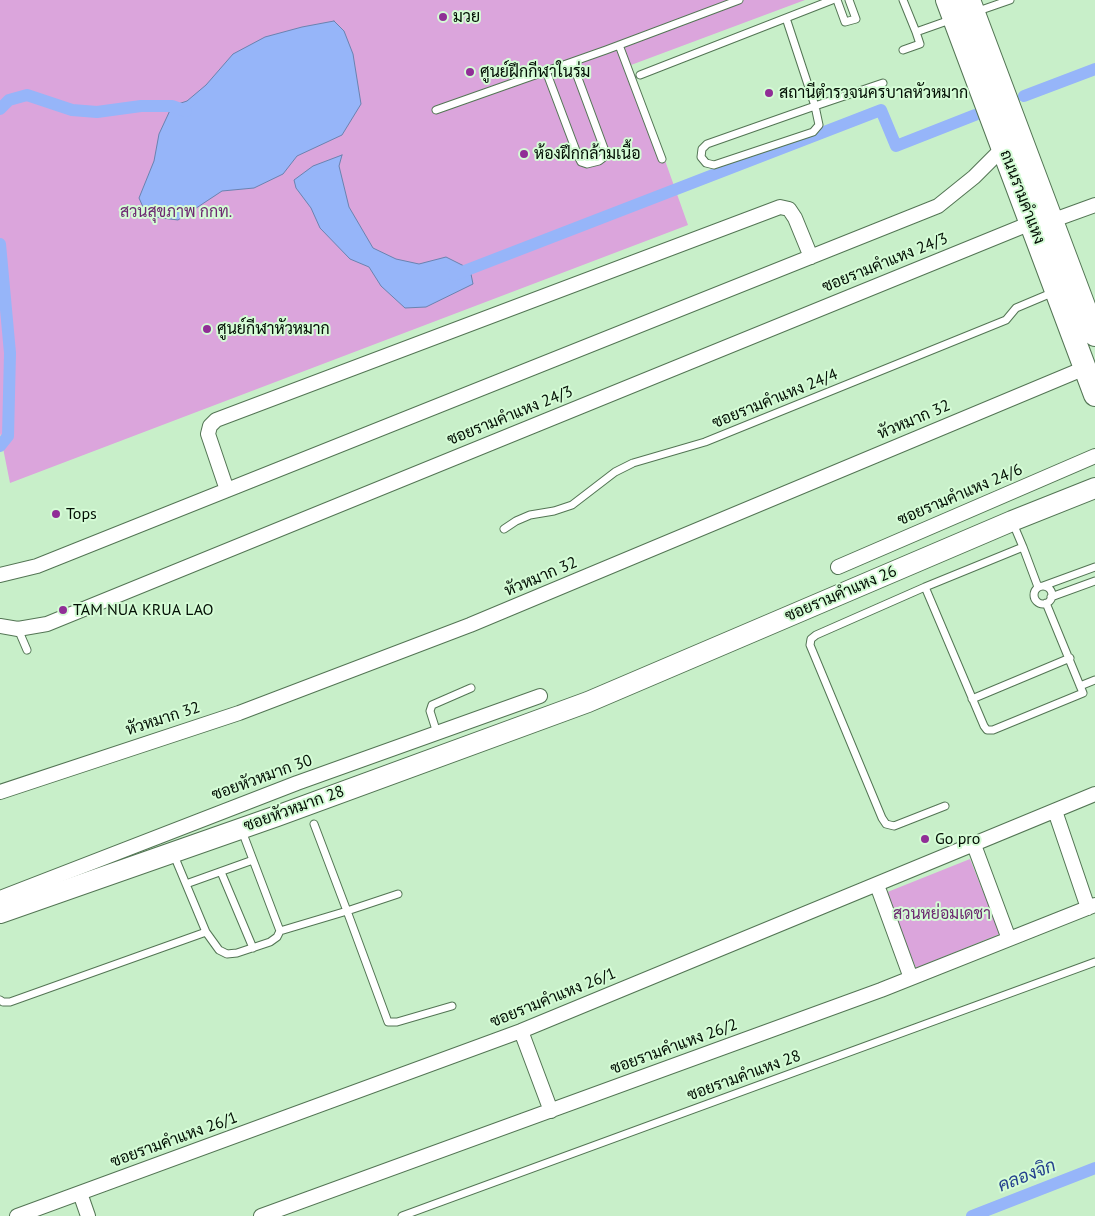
<!DOCTYPE html>
<html>
<head>
<meta charset="utf-8">
<style>
  body { margin:0 }
  canvas { display:block; background:#c8efc9 }
</style>
</head>
<body>
<canvas width="1095" height="1216"></canvas>
<script>
const g = document.querySelector('canvas').getContext('2d');
g.lineJoin = 'round';
function fillPath(path, color) { g.fillStyle = color; g.fill(path, 'evenodd'); }
const toPath = rows => new Path2D(rows.map(r => 'M' + r).join(''));
function strokePath(path, color, width, dash) { g.strokeStyle = color; g.lineWidth = width; g.lineCap = dash ? 'butt' : 'round'; g.setLineDash(dash || []); g.stroke(path); }
function write(font, color, halo, rows, align = 'center') {
  g.font = font + ' "PT Sans",Sarabun,sans-serif'; g.lineWidth = 4; g.setLineDash([]); g.textBaseline = 'middle'; g.strokeStyle = halo; g.fillStyle = color; for (const [text, x, y, turn = 0] of rows) {
    g.save(); g.translate(x, y); g.rotate((+turn || 0) * Math.PI / 180); g.textAlign = isNaN(turn) ? turn : align; if (halo) g.strokeText(text, 0, 0); g.fillText(text, 0, 0); g.restore();
  }
}
const green = toPath([
  [0,0,805,0,631,65,688,225,10,483,0,433],
  [970,859,1000,934,916,968,885,893]
]);
const water = toPath([
  [334,21,344,31,353,54,361,104,342,135,297,156,283,174,254,188,222,191,178,220,147,216,139,198,154,161,159,134,172,106,187,101,206,85,233,54,265,37,302,27,334,21],
  [342,155,339,166,349,207,373,248,396,259,419,264,446,257,470,269,473,284,426,307,405,308,381,286,369,267,350,259,320,228,311,208,296,188,294,180,313,166,342,155]
]);
const canal = toPath([
  [1024,96,1095,69],
  [0,109,9,100,27,95,72,110,97,112,141,106,172,106,186,111],
  [0,244,10,353,8,436,0,446],
  [454,275,881,110,896,146,975,115],
  [972,1216,1095,1168]
]);
const lane = toPath([
  [837,0,845,22,856,19,849,0],
  [903,0,916,32],
  [984,9,1010,0],
  [786,18,815,106,819,125,813,132,714,165,706,163,701,157,702,149,707,144,815,106,883,83],
  [619,45,662,159],
  [903,50,920,44,916,32,950,20],
  [546,71,578,156,581,162,587,164,599,161,603,158,605,151,572,62],
  [640,75,832,0],
  [436,110,606,50,739,0],
  [1012,521,1023,547,925,587,984,726,987,730,993,730,1083,693,1046,603],
  [504,529,516,521,530,515,554,511,572,505,615,472,633,463,705,442,1006,320,1016,308,1054,292],
  [1023,547,1038,587],
  [1043,586,1095,567],
  '1034 595a9 9 0 1 1 18 0a9 9 0 1 1-18 0Z',
  [925,587,816,635,811,639,810,645,882,818,886,824,894,826,945,806],
  [1051,597,1095,581],
  [18,629,27,650],
  [1080,686,1095,680],
  [972,699,1070,658],
  [437,733,430,711,432,705,471,688],
  [173,853,206,932,219,950,227,954,237,953,270,942,277,937,280,931,242,831],
  [221,872,253,948],
  [186,884,253,860],
  [398,894,347,911,388,1022,397,1022,452,1006],
  [280,931,347,911,314,824],
  [0,1000,3,1002,10,1002,206,932],
  [402,1216,1095,962]
]);
const street = toPath([
  [1062,217,1095,205],
  [227,490,208,434,210,426,216,420,780,207,789,209,795,218,811,257],
  [838,567,1095,456],
  [0,575,37,566,938,206,974,177,1003,148],
  [0,626,18,629,47,624,1031,223],
  [0,792,239,713,470,625,1085,368],
  [1055,811,1088,908],
  [974,845,1009,939],
  [877,885,911,978],
  [0,898,297,783,540,696],
  [521,1031,551,1111],
  [80,1193,88,1216],
  [17,1216,521,1031,1095,794],
  [261,1216,881,990,1095,905]
]);
const secondary = toPath([
  [0,913,277,816,588,702,1012,521,1095,488]
]);
const primary = toPath([
  [947,0,1095,395],
  [969,0,1095,335]
]);
const markers = [
  [443,17,5,"#902e96"],
  [470,72,5,"#902e96"],
  [769,93,5,"#902e96"],
  [524,154,5,"#902e96"],
  [207,329,5,"#902e96"],
  [56,514,5,"#902e96"],
  [63,610,5,"#902e96"],
  [925,839,5,"#902e96"]
];
const poiNames = [
  ["มวย",453,17],
  ["ศูนย์ฝึกกีฬาในร่ม",480,72],
  ["สถานีตำรวจนครบาลหัวหมาก",779,93],
  ["ห้องฝึกกล้ามเนื้อ",534,154],
  ["ศูนย์กีฬาหัวหมาก",217,329],
  ["Tops",66,514],
  ["TAM NUA KRUA LAO",73,610],
  ["Go pro",935,839]
];
const streetNames = [
  ["ถนนรามคำแหง",1022,197,69],
  ["ซอยรามคำแหง 24/3",885,263,-22],
  ["ซอยรามคำแหง 24/4",775,399,-22],
  ["ซอยรามคำแหง 24/3",510,416,-22],
  ["หัวหมาก 32",914,420,-23],
  ["ซอยรามคำแหง 24/6",960,495,-23],
  ["หัวหมาก 32",541,577,-23],
  ["ซอยรามคำแหง 26",841,594,-23],
  ["หัวหมาก 32",163,719,-18],
  ["ซอยหัวหมาก 30",262,778,-20],
  ["ซอยหัวหมาก 28",294,809,-20],
  ["ซอยรามคำแหง 26/1",553,998,-22],
  ["ซอยรามคำแหง 26/2",674,1047,-20],
  ["ซอยรามคำแหง 28",744,1076,-20],
  ["ซอยรามคำแหง 26/1",174,1140,-20]
];
const parkNames = [
  ["สวนสุขภาพ กกท.",176,212],
  ["สวนหย่อมเดชา",942,914]
];
const waterNames = [
  ["คลองจิก",1027,1176,-21]
];
fillPath(green, '#dba5dc');
fillPath(water, '#96b5f9');
strokePath(water, '#6a83b0', 1);
strokePath(canal, '#96b5f9', 12);
strokePath(lane, '#537554', 9);
strokePath(street, '#537554', 16);
strokePath(secondary, '#537554', 22);
strokePath(primary, '#537554', 24);
strokePath(lane, '#fff', 7);
strokePath(street, '#fff', 14);
strokePath(secondary, '#fff', 20);
strokePath(primary, '#fff', 22);
for (const [x, y, r, color] of markers) { const dot = new Path2D(); dot.arc(x, y, r, 0, 2 * Math.PI); g.fillStyle = color; g.fill(dot); strokePath(dot, '#d5fcd6', 2); }
write('16px', '#030f04', '#d5fcd6', poiNames, 'left');
write('16px', '#030f04', '#d5fcd6', streetNames);
write('16px', '#6d2a71', '#d5fcd6', parkNames);
write('italic 18px', '#233f8d', '#d5fcd6', waterNames);
</script>
</body>
</html>
